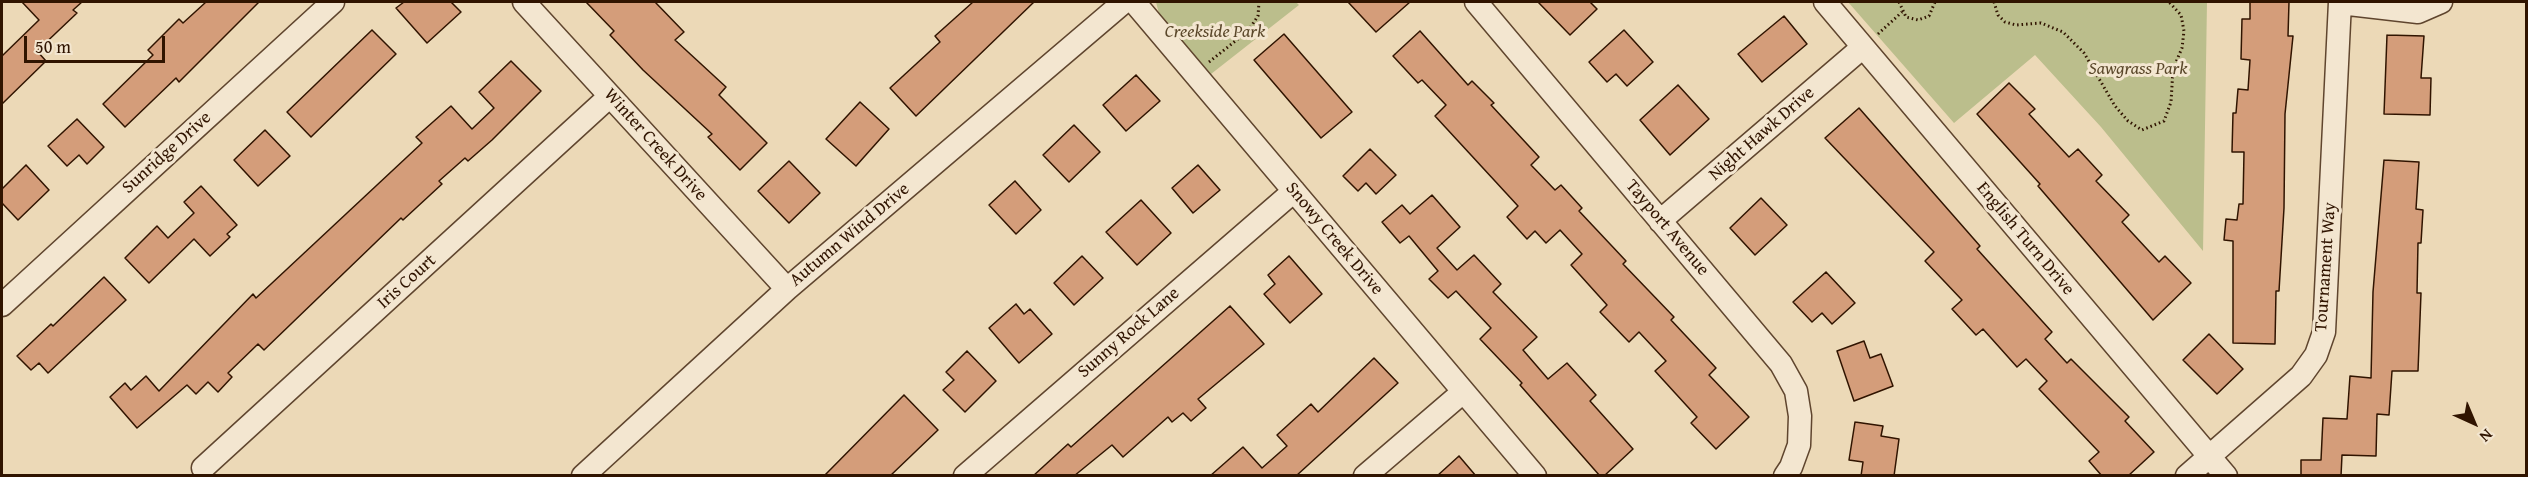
<!DOCTYPE html>
<html>
<head>
<meta charset="utf-8">
<style>
  body { margin:0 }
  #map { position:relative; width:2528px; height:477px; overflow:hidden; background:#ecd9b7; font-family:"Gentium Book Plus",serif }
  canvas { display:block }
  .frame { position:absolute; inset:0; border:3px solid #301400; pointer-events:none }
  .north { position:absolute; left:2444px; top:393px; width:60px; height:60px; -webkit-text-stroke:4px #f3e6d0; paint-order:stroke; rotate:136deg; font-size:16px; font-weight:700; line-height:24px; text-align:center; color:#301400 }
  .north::after { content:''; display:block; margin:auto; width:21px; height:27px; background:#301400; clip-path:polygon(50% 0,100% 100%,50% 72%,0 100%) }
  .scale { position:absolute; left:24px; top:36px; width:141px; height:27px; box-sizing:border-box; border:3px solid #301400; border-top:0; padding-left:8px; font-size:18px; line-height:21px; white-space:nowrap; color:#301400; -webkit-text-stroke:4px #f3e6d0; paint-order:stroke }
</style>
</head>
<body>
<div id="map">
<canvas width="2528" height="477"></canvas>
<div class="frame"></div>
<div class="north">N</div>
<div class="scale">50 m</div>
</div>
<script>
const g = document.querySelector('canvas').getContext('2d');
g.lineJoin = 'round';
function fillPath(path, color) { g.fillStyle = color; g.fill(path, 'evenodd'); }
const toPath = rows => new Path2D(rows.map(r => 'M' + r).join(''));
function strokePath(path, color, width, dash) { g.strokeStyle = color; g.lineWidth = width; g.lineCap = dash ? 'butt' : 'round'; g.setLineDash(dash || []); g.stroke(path); }
function write(font, color, halo, rows, align = 'center') {
  g.font = font + ' "Gentium Book Plus",serif'; g.lineWidth = 6; g.setLineDash([]); g.textBaseline = 'middle'; g.strokeStyle = halo; g.fillStyle = color; for (const [text, x, y, turn = 0] of rows) {
    g.save(); g.translate(x, y); g.rotate((+turn || 0) * Math.PI / 180); g.textAlign = isNaN(turn) ? turn : align; if (halo) g.strokeText(text, 0, 0); g.fillText(text, 0, 0); g.restore();
  }
}
const green = toPath([
  [1156,2,1296,2,1299,5,1211,74,1159,14],
  [1848,2,2207,2,2203,251,2101,127,2035,55,1954,123]
]);
const building = toPath([
  [22,2,82,2,73,10,77,13,37,51,46,61,2,104,2,56,39,20,22,2],
  [206,2,259,2,179,82,176,78,125,127,103,104,153,55,148,50,179,19,183,23,206,2],
  [404,2,451,2,461,12,427,43,396,8,404,2],
  [586,2,655,2,684,32,675,40,726,87,719,95,767,143,740,170,708,137,712,134,643,70,610,35,614,31,586,2],
  [973,2,1034,2,916,116,890,88,940,42,935,36,973,2],
  [1348,2,1410,2,1376,32,1348,2],
  [1538,2,1590,2,1597,9,1570,35,1538,2],
  [2250,2,2289,2,2288,36,2293,36,2285,114,2284,208,2279,291,2276,291,2275,344,2233,343,2233,241,2224,240,2226,219,2237,220,2239,204,2243,204,2244,152,2232,152,2233,113,2236,113,2238,89,2248,90,2250,60,2241,59,2242,19,2250,19,2250,2],
  [1784,16,1807,44,1762,82,1738,54,1784,16],
  [372,30,396,54,311,137,287,112,372,30],
  [1624,30,1653,62,1627,86,1616,74,1607,82,1589,62,1624,30],
  [1420,31,1468,85,1472,81,1494,103,1491,105,1539,157,1531,165,1555,190,1561,185,1582,208,1579,211,1626,261,1623,264,1674,317,1671,320,1716,368,1709,375,1749,417,1716,449,1691,423,1697,417,1655,371,1666,361,1639,332,1629,342,1600,312,1607,305,1571,265,1582,254,1560,230,1546,243,1535,231,1527,239,1507,217,1518,206,1435,116,1446,105,1422,80,1418,83,1393,56,1420,31],
  [1284,34,1352,112,1321,138,1254,60,1284,34],
  [2387,35,2424,36,2421,78,2431,78,2430,115,2384,114,2387,35],
  [511,61,541,91,492,140,468,161,465,158,439,181,442,184,403,220,401,218,264,350,258,344,228,373,232,377,218,392,208,382,196,394,187,385,137,428,110,397,125,383,131,390,146,376,159,391,253,294,256,298,422,143,416,137,451,106,472,129,494,108,479,92,511,61],
  [1136,75,1160,101,1126,131,1103,105,1136,75],
  [2009,83,2035,109,2029,114,2069,157,2078,149,2102,175,2096,181,2129,215,2122,222,2159,262,2165,256,2191,283,2153,320,2038,186,2040,184,1977,114,2009,83],
  [1678,85,1709,119,1670,155,1640,120,1678,85],
  [860,102,889,129,856,166,826,139,860,102],
  [1859,108,1980,246,1977,249,2052,332,2045,339,2067,363,2071,359,2129,417,2125,421,2154,452,2128,476,2102,476,2089,461,2099,452,2039,389,2047,381,2026,359,2017,367,1983,329,1976,335,1952,309,1962,300,1925,261,1934,252,1825,138,1859,108],
  [77,119,104,147,87,164,79,155,67,166,48,146,77,119],
  [1074,125,1100,152,1069,182,1043,155,1074,125],
  [265,130,290,156,258,186,234,160,265,130],
  [1370,149,1396,175,1376,194,1366,183,1358,191,1343,176,1370,149],
  [2384,160,2419,162,2416,209,2423,210,2421,243,2418,243,2417,293,2421,293,2418,371,2392,371,2389,415,2377,414,2376,456,2342,455,2341,476,2301,476,2301,460,2321,460,2323,418,2347,419,2350,376,2371,378,2373,292,2384,160],
  [789,161,820,193,789,223,758,191,789,161],
  [26,165,49,190,18,220,2,203,2,189,26,165],
  [1198,165,1220,190,1193,213,1172,188,1198,165],
  [1015,181,1041,210,1016,234,989,205,1015,181],
  [201,186,237,225,227,234,230,237,210,256,194,239,149,283,125,258,157,226,168,238,194,213,184,202,201,186],
  [1432,195,1460,227,1437,248,1457,270,1474,255,1501,284,1493,292,1537,337,1523,350,1548,379,1567,363,1596,395,1590,401,1633,449,1604,476,1600,476,1520,385,1522,383,1480,339,1491,328,1456,291,1448,298,1429,279,1438,271,1409,236,1400,243,1382,222,1402,205,1410,214,1432,195],
  [1761,198,1787,225,1755,255,1730,228,1761,198],
  [1141,200,1171,233,1137,265,1106,232,1141,200],
  [1082,256,1103,278,1074,305,1054,283,1082,256],
  [1289,256,1322,294,1290,323,1264,294,1275,284,1268,275,1289,256],
  [1826,272,1855,303,1832,324,1822,313,1812,322,1793,302,1826,272],
  [104,277,126,300,48,373,39,363,31,370,17,356,51,324,53,326,104,277],
  [1016,304,1024,314,1030,309,1052,334,1019,363,989,328,1016,304],
  [1230,306,1264,344,1198,399,1206,408,1191,421,1183,413,1172,422,1168,417,1123,457,1112,445,1074,476,1033,476,1068,444,1071,447,1230,306],
  [2209,334,2243,369,2217,394,2183,360,2209,334],
  [1864,341,1870,358,1881,354,1893,386,1854,401,1837,351,1864,341],
  [967,351,996,381,965,412,943,390,954,380,946,372,967,351],
  [1374,358,1398,383,1296,476,1210,476,1243,447,1262,468,1287,446,1277,435,1311,404,1318,412,1374,358],
  [904,395,938,430,890,476,824,476,904,395],
  [1855,422,1883,426,1881,436,1899,439,1894,476,1861,476,1863,462,1849,460,1855,422],
  [1459,456,1476,476,1437,476,1459,456]
]);
const path = toPath([
  [1899,2,1906,17,1918,20,1929,16,1935,2],
  [1994,2,1998,15,2005,22,2016,25,2041,23,2063,32,2084,53,2115,106,2128,121,2142,130,2164,121,2171,102,2173,69,2182,48,2184,31,2181,15,2169,2],
  [1878,34,1902,12],
  [1209,62,1248,31,1258,16,1259,2]
]);
const minor = toPath([
  [524,2,787,289],
  [1134,2,1535,476],
  [1476,2,1781,364,1796,391,1800,416,1799,445,1791,467,1785,476],
  [1825,2,2226,476],
  [2340,3,2418,12,2441,2],
  [1660,221,1863,47],
  [2,305,333,2],
  [203,468,610,96],
  [583,476,787,289,1124,2],
  [965,476,1294,191],
  [1365,476,1463,392],
  [2187,476,2301,376,2316,355,2324,332,2340,2]
]);
const parkNames = [
  ["Creekside Park",1215,32],
  ["Sawgrass Park",2138,69]
];
const streetNames = [
  ["Night Hawk Drive",1762,134,-41],
  ["Winter Creek Drive",655,145,48],
  ["Sunridge Drive",167,153,-42],
  ["Tayport Avenue",1667,228,50],
  ["Autumn Wind Drive",850,235,-40],
  ["Snowy Creek Drive",1334,239,50],
  ["English Turn Drive",2025,239,50],
  ["Tournament Way",2326,267,-86],
  ["Iris Court",407,282,-42],
  ["Sunny Rock Lane",1129,333,-41]
];
fillPath(green, '#bbbe8c');
fillPath(building, '#d49d7a');
strokePath(building, '#301400', 1.5);
strokePath(minor, '#5f452e', 25);
strokePath(path, '#301400', 3, [1.5, 3]);
strokePath(minor, '#f3e6d0', 22);
write('italic 18px', '#5a472a', '#f3e6d0', parkNames);
write('18px', '#301400', '#f3e6d0', streetNames);
</script>
</body>
</html>
